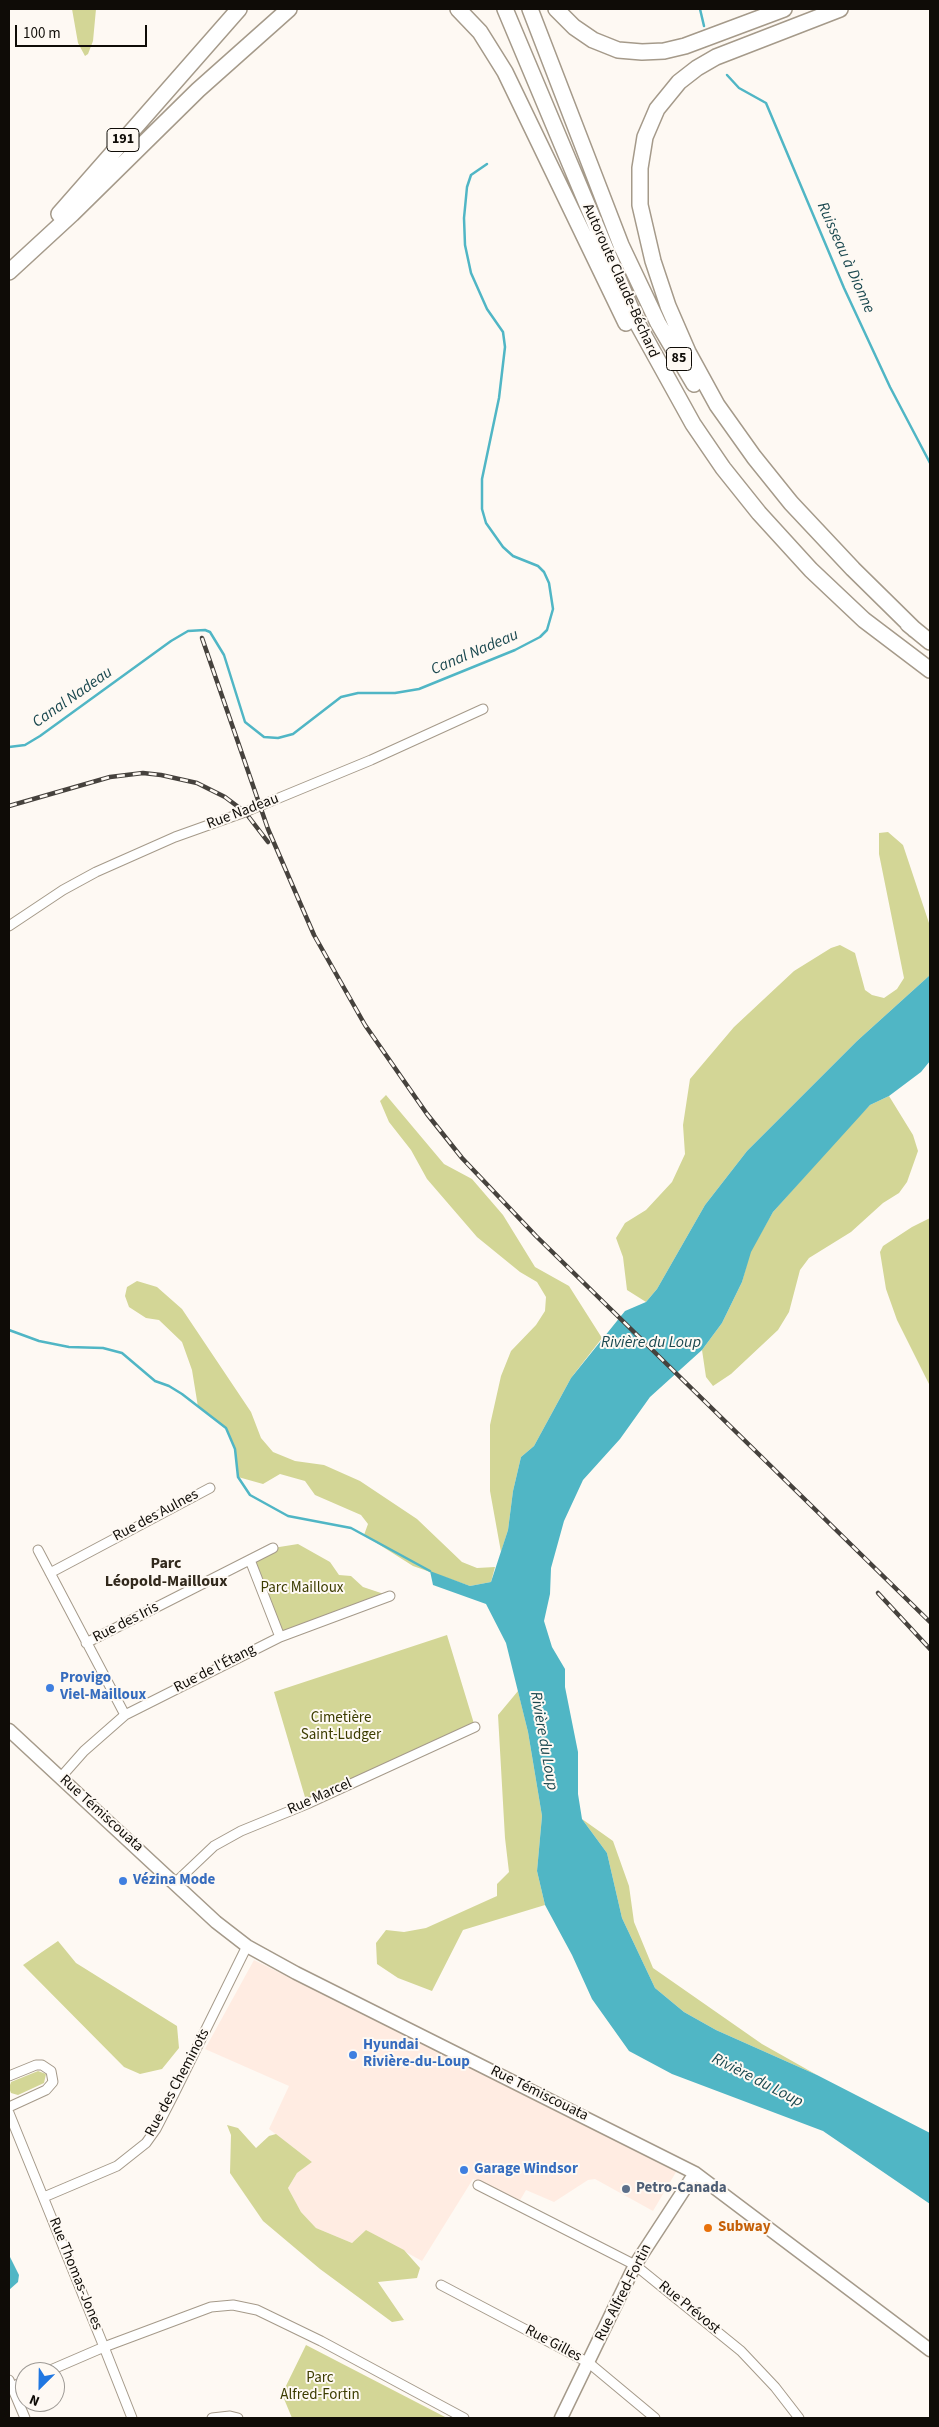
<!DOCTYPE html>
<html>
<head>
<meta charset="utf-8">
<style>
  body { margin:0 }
  #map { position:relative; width:939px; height:2427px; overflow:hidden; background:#fef9f3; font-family:"Source Sans 3",sans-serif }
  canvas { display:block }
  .frame { position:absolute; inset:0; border:10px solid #0f0c07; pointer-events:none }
  .north { position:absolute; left:15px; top:2362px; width:50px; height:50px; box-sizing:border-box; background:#fef9f3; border:1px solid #9e9a95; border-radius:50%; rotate:203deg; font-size:14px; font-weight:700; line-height:20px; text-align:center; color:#0f0c07 }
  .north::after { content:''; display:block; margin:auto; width:18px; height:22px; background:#2077e1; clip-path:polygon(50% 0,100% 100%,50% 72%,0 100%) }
  .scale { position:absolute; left:15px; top:25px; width:132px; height:22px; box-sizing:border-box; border:2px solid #0f0c07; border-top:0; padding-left:6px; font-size:15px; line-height:18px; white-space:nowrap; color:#0f0c07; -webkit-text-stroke:4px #fef9f3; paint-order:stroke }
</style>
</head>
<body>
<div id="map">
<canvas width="939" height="2427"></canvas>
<div class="frame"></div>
<div class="north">N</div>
<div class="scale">100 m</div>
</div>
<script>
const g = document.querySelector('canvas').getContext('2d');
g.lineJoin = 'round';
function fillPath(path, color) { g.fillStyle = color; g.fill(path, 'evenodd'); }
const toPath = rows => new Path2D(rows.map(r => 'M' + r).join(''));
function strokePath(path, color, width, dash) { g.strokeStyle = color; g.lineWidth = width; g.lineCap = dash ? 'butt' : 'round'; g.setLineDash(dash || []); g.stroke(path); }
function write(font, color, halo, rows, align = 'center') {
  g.font = font + ' "Source Sans 3",sans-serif'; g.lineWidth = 4; g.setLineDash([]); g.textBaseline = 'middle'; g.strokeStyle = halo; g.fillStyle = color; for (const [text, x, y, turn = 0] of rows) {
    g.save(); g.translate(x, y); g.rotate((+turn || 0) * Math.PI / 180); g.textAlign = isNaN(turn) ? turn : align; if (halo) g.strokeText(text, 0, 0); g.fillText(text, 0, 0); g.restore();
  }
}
const commercial = toPath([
  [254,1960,603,2133,676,2172,653,2211,595,2179,588,2180,554,2202,526,2190,519,2202,473,2179,422,2261,366,2230,352,2243,316,2228,301,2212,288,2188,297,2173,312,2162,269,2129,289,2086,205,2049]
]);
const green = toPath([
  [72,9,96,9,93,41,88,54,85,56,78,43],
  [888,832,903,845,930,926,930,975,857,1041,747,1151,705,1205,657,1289,646,1302,627,1290,623,1257,616,1238,625,1223,646,1210,672,1182,685,1154,683,1125,690,1079,734,1027,794,971,831,948,840,945,855,953,865,990,872,995,884,998,897,989,904,978,879,854,879,833],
  [386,1095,444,1164,472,1179,503,1215,535,1267,569,1286,602,1338,571,1378,534,1446,521,1457,513,1491,508,1530,501,1552,490,1491,490,1425,501,1376,511,1351,536,1325,545,1311,546,1297,537,1282,520,1272,477,1237,427,1179,411,1150,389,1122,380,1101],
  [889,1096,913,1135,918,1151,907,1182,899,1193,883,1203,851,1232,809,1258,800,1270,789,1312,778,1330,731,1374,713,1386,706,1377,702,1350,722,1323,742,1282,750,1252,773,1212,852,1123,870,1105],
  [930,1218,930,1386,897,1320,886,1289,880,1252,883,1246,912,1227],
  [137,1281,157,1287,182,1309,251,1412,261,1438,273,1452,295,1461,324,1465,360,1481,417,1519,462,1562,477,1568,495,1567,491,1582,470,1586,413,1566,364,1535,368,1524,361,1515,315,1495,305,1481,280,1474,263,1484,238,1477,235,1449,226,1428,198,1407,192,1370,182,1342,159,1320,146,1318,129,1307,125,1296,127,1287],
  [298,1544,330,1562,339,1575,351,1576,363,1587,390,1596,280,1637,250,1560,273,1548],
  [447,1635,475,1727,307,1804,274,1692],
  [518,1691,528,1732,542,1816,537,1871,545,1905,463,1930,432,1991,398,1978,377,1964,376,1943,386,1930,404,1932,426,1928,497,1896,497,1884,509,1872,505,1838,498,1715],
  [582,1819,613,1841,629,1886,634,1922,653,1968,762,2044,817,2075,716,2030,684,2012,655,1988,622,1918,607,1853],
  [58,1941,76,1963,177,2026,179,2048,162,2069,140,2074,124,2067,23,1965],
  [38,2071,46,2074,44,2083,18,2095,11,2093,9,2088,11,2082],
  [227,2125,238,2128,256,2148,269,2136,276,2134,312,2162,297,2173,288,2188,301,2212,316,2228,352,2243,366,2230,404,2250,420,2268,417,2278,378,2282,404,2320,392,2322,320,2269,263,2221,230,2173,231,2135],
  [306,2345,447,2418,292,2418,282,2394]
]);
const water = toPath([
  [930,975,930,1061,921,1072,889,1096,870,1105,773,1212,751,1252,742,1282,722,1323,702,1350,650,1397,620,1439,583,1480,564,1521,551,1568,550,1594,544,1621,552,1647,565,1669,565,1687,578,1752,578,1794,582,1819,607,1853,622,1918,655,1988,684,2012,716,2030,817,2075,930,2133,930,2204,823,2131,672,2074,629,2051,592,1999,572,1955,545,1905,537,1871,542,1816,528,1732,506,1643,486,1604,433,1585,430,1571,470,1586,491,1582,508,1530,513,1491,521,1457,534,1446,571,1378,625,1311,646,1302,657,1289,705,1205,747,1151,857,1041],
  [9,2255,19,2275,18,2282,9,2290]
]);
const stream = toPath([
  [700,9,704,26],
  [727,75,739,88,766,103,844,288,890,387,930,463],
  [9,747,25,745,40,736,171,641,188,631,205,630,210,632,224,655,245,722,264,737,278,738,293,734,341,697,358,693,395,693,419,689,515,650,540,637,547,630,553,609,549,583,544,572,538,566,513,556,503,547,486,523,482,509,482,479,499,398,505,347,503,332,487,309,471,273,465,245,464,218,467,187,471,175,487,164],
  [9,1330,39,1341,69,1347,103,1348,122,1353,155,1381,169,1386,182,1394,226,1428,235,1449,238,1477,250,1495,288,1516,351,1528,430,1571]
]);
const street = toPath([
  [9,926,63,890,96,872,175,837,245,812,371,760,483,709],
  [38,1550,125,1715],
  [250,1560,280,1637],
  [50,1573,210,1488],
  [86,1643,273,1548],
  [61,1777,84,1751,125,1715,280,1637,390,1596],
  [176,1882,214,1846,241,1831,307,1804,475,1727],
  [9,2076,36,2065,42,2065,51,2071,53,2082,46,2090,9,2107],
  [9,2113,104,2347,211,2307,233,2305,257,2310,321,2341,464,2418],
  [478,2185,635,2265,741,2351,775,2387,799,2418],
  [44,2197,117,2166,146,2143,156,2129,174,2094,247,1946],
  [441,2285,589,2363,655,2418],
  [46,2372,104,2347,132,2418],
  [9,2380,25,2418],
  [9,2388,25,2381],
  [212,2418,230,2416,238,2418]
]);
const secondary = toPath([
  [9,1730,216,1922,247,1946,296,1973,695,2173,930,2350],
  [561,2418,635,2265,695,2173]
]);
const highway = toPath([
  [458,9,480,32,505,72,626,323],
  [505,9,636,321,693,424,723,468,759,513,811,570,864,620,930,670],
  [530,9,621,245,658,323,694,384],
  [556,9,574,27,593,40,618,50,642,52,664,51,685,46,784,9],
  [840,9,716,57,697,68,679,82,657,109,645,137,640,168,640,205,653,261,668,306,688,352,717,405,754,457,791,503,853,569,915,630],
  [59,214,239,9],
  [9,272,72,214,198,90,289,9],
  [908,624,930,642]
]);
const rail = toPath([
  [202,638,268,829,314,935,365,1025,427,1114,462,1158,536,1236,930,1622],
  [9,806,110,777,143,773,161,775,197,783,225,797,245,812,268,842],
  [878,1593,930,1649]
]);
const markers = [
  [50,1688,5,"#3f7fe0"],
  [123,1881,5,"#3f7fe0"],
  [353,2055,5,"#3f7fe0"],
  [464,2170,5,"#3f7fe0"],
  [626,2189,5,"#5c6f8a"],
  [708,2228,5,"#e8710a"]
];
const shields = [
  [123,140,32],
  [679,359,25]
];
const shieldNames = [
  ["191",123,140],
  ["85",679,359]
];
const streetNames = [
  ["Autoroute Claude-Béchard",620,281,66],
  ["Rue Nadeau",243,812,-21],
  ["Rue des Aulnes",156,1516,-28],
  ["Rue des Iris",126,1623,-27],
  ["Rue de l'Étang",215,1669,-27],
  ["Rue Marcel",320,1797,-24],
  ["Rue Témiscouata",101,1814,42],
  ["Rue des Cheminots",178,2083,-62],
  ["Rue Témiscouata",539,2094,26],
  ["Rue Thomas-Jones",75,2274,68],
  ["Rue Alfred-Fortin",624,2293,-63],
  ["Rue Prévost",689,2308,39],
  ["Rue Gilles",553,2344,28]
];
const parkNames = [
  ["Parc Mailloux",302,1589],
  ["Cimetière",341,1719],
  ["Saint-Ludger",341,1736],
  ["Parc",320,2379],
  ["Alfred-Fortin",320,2396]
];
const shopNames = [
  ["Provigo",60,1679],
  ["Viel-Mailloux",60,1696],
  ["Vézina Mode",133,1881],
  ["Hyundai",363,2046],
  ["Rivière-du-Loup",363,2063],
  ["Garage Windsor",474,2170]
];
const serviceNames = [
  ["Petro-Canada",636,2189]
];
const foodNames = [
  ["Subway",718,2228]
];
const waterNames = [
  ["Ruisseau à Dionne",845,258,66],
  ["Canal Nadeau",475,653,-23],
  ["Canal Nadeau",73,698,-35],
  ["Rivière du Loup",651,1343],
  ["Rivière du Loup",543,1741,80],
  ["Rivière du Loup",757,2081,27]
];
const neighbourhoodNames = [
  ["Parc",166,1564],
  ["Léopold-Mailloux",166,1582]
];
fillPath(commercial, '#ffece2');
fillPath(green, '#d3d696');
fillPath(water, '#50b6c5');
strokePath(stream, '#50b6c5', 2.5);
strokePath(street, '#a59a8a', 11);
strokePath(secondary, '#a59a8a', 15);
strokePath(highway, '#a59a8a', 18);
strokePath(street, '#fff', 9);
strokePath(secondary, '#fff', 12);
strokePath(highway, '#fff', 15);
strokePath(rail, '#46423d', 4.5);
strokePath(rail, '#fef9f3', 2.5, [8]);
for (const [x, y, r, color] of markers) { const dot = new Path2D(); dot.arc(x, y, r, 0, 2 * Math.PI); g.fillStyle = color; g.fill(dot); strokePath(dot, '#fef9f3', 2); }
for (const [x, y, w] of shields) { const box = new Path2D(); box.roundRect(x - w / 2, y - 11.5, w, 23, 4); g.fillStyle = '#fef9f3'; g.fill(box); strokePath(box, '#0f0c07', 1); }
write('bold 14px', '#0f0c07', null, shieldNames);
write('15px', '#0f0c07', '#fef9f3', streetNames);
write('15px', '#3c3c00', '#fef9f3', parkNames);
write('bold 15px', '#366cbe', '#fef9f3', shopNames, 'left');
write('bold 15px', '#4e5e75', '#fef9f3', serviceNames, 'left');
write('bold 15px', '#c56008', '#fef9f3', foodNames, 'left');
write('italic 16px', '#1a484f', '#fef9f3', waterNames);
write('bold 16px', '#32291c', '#fef9f3', neighbourhoodNames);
</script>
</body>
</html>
